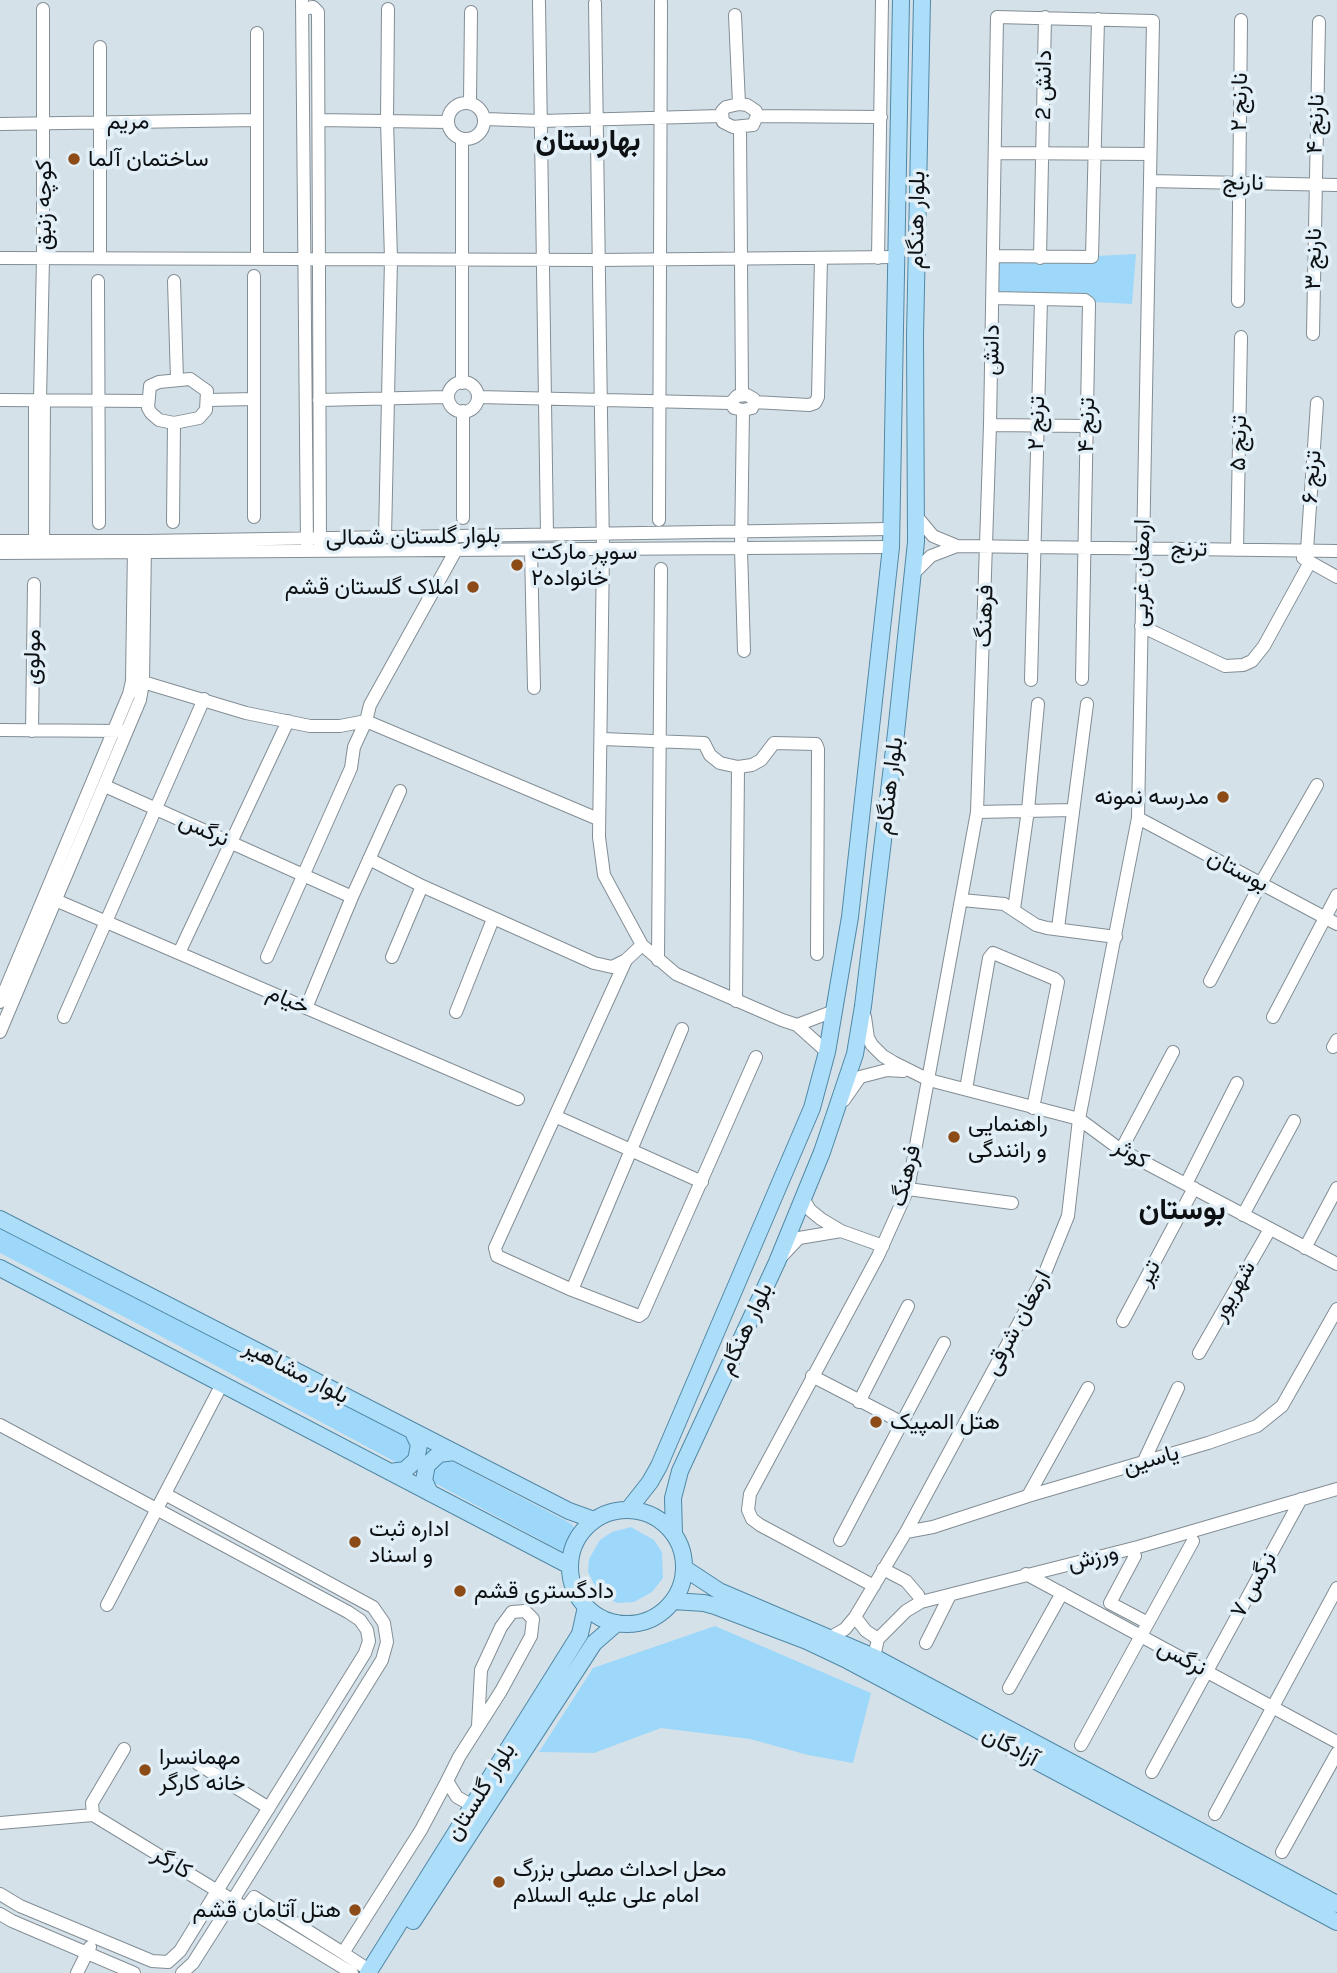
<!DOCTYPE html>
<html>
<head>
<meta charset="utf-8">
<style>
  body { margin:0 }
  canvas { display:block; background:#d5e1e9 }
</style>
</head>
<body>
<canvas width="1337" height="1973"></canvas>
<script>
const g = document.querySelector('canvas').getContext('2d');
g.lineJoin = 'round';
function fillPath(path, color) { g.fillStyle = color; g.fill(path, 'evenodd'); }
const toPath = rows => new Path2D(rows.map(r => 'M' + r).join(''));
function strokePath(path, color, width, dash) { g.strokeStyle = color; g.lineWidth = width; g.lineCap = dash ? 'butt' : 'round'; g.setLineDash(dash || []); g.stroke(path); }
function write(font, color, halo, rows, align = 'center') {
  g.font = font + ' Karla,Vazirmatn,sans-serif'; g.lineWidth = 7; g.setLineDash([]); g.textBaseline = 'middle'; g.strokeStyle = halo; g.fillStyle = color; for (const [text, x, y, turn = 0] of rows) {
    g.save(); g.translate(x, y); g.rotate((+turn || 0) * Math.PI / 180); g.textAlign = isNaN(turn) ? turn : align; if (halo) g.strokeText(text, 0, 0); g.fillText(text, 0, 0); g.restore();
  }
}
const green = toPath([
  [1136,254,1132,304,995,297,993,261],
  [0,1225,572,1524,576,1531,565,1553,140,1325,0,1253],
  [631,1527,654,1540,662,1552,663,1578,652,1592,634,1602,617,1603,604,1596,595,1586,588,1572,589,1559,600,1540,612,1532],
  [715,1626,871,1693,853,1763,808,1755,750,1739,661,1728,594,1753,539,1752,593,1668]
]);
const minor = toPath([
  [302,0,307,544],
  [539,2,547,534],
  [595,3,603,550,599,837,604,875,642,945,676,974,782,1020,797,1025,827,1052],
  [303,9,313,7,318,12,320,543],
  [735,15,739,104],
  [257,33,257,258],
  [470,102,471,12],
  '448 121a18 18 0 1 1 36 0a18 18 0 1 1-36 0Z',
  [739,104,747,105,756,111,757,116,753,125,733,127,723,122,722,111,726,107,739,104],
  [757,116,881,117],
  [485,119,541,121,721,116],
  [319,120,448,122],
  [0,124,257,120],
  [740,127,742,395],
  [462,139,462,383],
  [996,153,1150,154],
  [1150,181,1337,185],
  [994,256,1092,257,1098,19],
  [0,258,598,260,896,257],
  [100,258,100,47],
  [878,258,882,0],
  [1040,258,1045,17],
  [254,276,254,517],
  [98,281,99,523],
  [174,281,177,380],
  [993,298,1085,300,1089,303,1082,679],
  [1238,301,1241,20],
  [1313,334,1319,22],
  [190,379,207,391,206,410,199,418,174,423,159,420,151,413,148,408,150,386,159,382,190,379],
  '448 397a15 15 0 1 1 30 0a15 15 0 1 1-30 0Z',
  [478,397,731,403,734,408,743,410,752,408,754,402,754,399,747,395,737,396,731,403],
  [0,400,147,401],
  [40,400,43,258,43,9],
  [208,400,254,399],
  [319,400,447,397],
  [754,402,809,405,815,403,818,397,821,258],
  [743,410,741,549,744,651],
  [990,425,1087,426],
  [463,518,463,411],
  [918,518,933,536,957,546],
  [659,520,661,2],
  [173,522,174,423],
  [385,537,391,259,387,121,388,9],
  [0,541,145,541,891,529],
  [35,547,35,400],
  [43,549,44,400],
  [531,550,534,688],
  [1237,550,1241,337],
  [1307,550,1317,403],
  [0,553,891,547],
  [1303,558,1337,577],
  [913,574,931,556,957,546,1337,551],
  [1141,626,1225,666,1243,665,1252,661,1264,646,1310,562],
  [1031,680,1041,299],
  [132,681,143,682,246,713,310,726,340,726,366,721,598,819],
  [0,730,122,731],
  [32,731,34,584],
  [602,739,704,743,710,755,720,763,738,767,752,765,761,760,774,743,816,744,818,749,817,954],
  [105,786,352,897],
  [977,812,1073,810],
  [1138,818,1337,924],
  [369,859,422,886,594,963,612,967,626,960,642,945],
  [46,896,518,1099],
  [962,900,1004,904,1036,925,1047,928,1116,937],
  [1014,909,1028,810,1038,704],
  [1058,928,1087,704],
  [179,953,288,721],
  [267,957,351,768,354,747,366,721,370,705,456,550],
  [392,957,422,886],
  [626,960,495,1248,497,1256,572,1290,639,1316,643,1313,756,1057],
  [658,960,661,569],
  [1210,981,1261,883,1317,785],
  [736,1001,738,767],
  [0,1002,129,694,132,681,134,546],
  [306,1008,352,897,400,791],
  [456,1012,493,919],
  [64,1017,204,699],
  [865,1017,868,1038,872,1045,883,1056,893,1062,929,1080,1079,1119,1121,1150,1337,1264],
  [1273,1017,1337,895],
  [797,1025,834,1011],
  [0,1032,140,700,143,682,145,545],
  [1333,1047,1337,1040],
  [966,1089,989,958,993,953,1055,979,1058,982,1033,1108],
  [844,1100,860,1077,887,1070,903,1071],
  [557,1117,702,1182],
  [1121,1150,1173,1052],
  [1186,1184,1237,1083],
  [908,1189,1012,1203],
  [803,1198,810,1210,821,1219,841,1231,883,1246],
  [1243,1215,1294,1121],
  [1305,1248,1337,1188],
  [783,1255,799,1238,841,1231],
  [572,1290,682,1029],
  [1123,1321,1194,1188],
  [1199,1353,1270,1229],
  [812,1376,901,1422],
  [859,1402,908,1306],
  [0,1425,348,1612,360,1620,367,1630,369,1641,365,1653,217,1891,180,1951,168,1962,152,1961,20,1906,0,1894],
  [1143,1463,1178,1388],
  [165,1494,373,1607,384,1623,387,1642,382,1660,233,1900,193,1963,182,1973],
  [1028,1496,1088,1388],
  [906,1532,933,1527,1028,1496,1208,1443,1257,1426,1282,1406,1337,1309],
  [840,1540,944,1343],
  [1135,1556,1110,1603,1148,1623],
  [883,1569,906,1581,918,1595,921,1602],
  [1026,1574,1337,1742],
  [107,1605,222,1384],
  [855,1617,866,1631,878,1639],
  [831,1637,845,1629,855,1617,906,1532,1042,1280,1068,1216,1079,1119,1138,818,1153,21,997,17,990,425,977,812,908,1189,878,1256,750,1494,748,1510,752,1519,760,1525,874,1586],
  [926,1643,950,1595],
  [874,1657,878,1639,906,1611,921,1602,1138,1547,1337,1489],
  [1009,1688,1062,1593],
  [1081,1745,1193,1541],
  [124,1749,92,1803,93,1815,352,1973],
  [198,1764,269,1808],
  [1152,1772,1301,1499],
  [473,1806,457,1797,447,1781,459,1757,501,1691,531,1636,533,1619,525,1611,512,1612,501,1627,481,1670,478,1726],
  [1215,1814,1337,1588],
  [0,1823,93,1815],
  [1282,1852,1337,1753],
  [246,1908,254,1897,343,1953],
  [0,1914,12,1921,134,1973],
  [369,1970,343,1953,421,1830,447,1781],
  [77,1973,90,1947]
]);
const major = toPath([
  [0,1219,569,1511,594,1520],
  [0,1268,570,1566],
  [390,1472,405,1470,416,1460,419,1445,413,1432],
  [430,1493,424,1480,427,1465,439,1454,454,1452],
  '570 1567a57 57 0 1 1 114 0a57 57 0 1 1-114 0Z',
  [628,1510,650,1482,659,1466,812,1108,827,1052,850,917,891,547,901,0],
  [674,1534,673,1498,680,1471,777,1262,822,1152,855,1054,863,1006,896,733,916,542,915,336,922,0],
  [684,1568,719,1591,874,1657,1337,1904],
  [673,1601,704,1603,715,1606,807,1641,845,1659,1337,1922],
  [413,1921,594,1643,617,1623],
  [368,1973,580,1634,586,1607]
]);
const markers = [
  [74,159,7,"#8c4b17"],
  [517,565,7,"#8c4b17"],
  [473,587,7,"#8c4b17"],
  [1223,797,7,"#8c4b17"],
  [954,1137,7,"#8c4b17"],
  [876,1422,7,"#8c4b17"],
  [355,1542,7,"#8c4b17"],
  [460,1591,7,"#8c4b17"],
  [145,1770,7,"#8c4b17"],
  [499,1882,7,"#8c4b17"],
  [355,1910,7,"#8c4b17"]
];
const streetNames = [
  ["دانش 2",1044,85,-89],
  ["نارنج ۲",1240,102,-89],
  ["مریم",128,122,-1],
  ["نارنج ۴",1316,124,-88],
  ["نارنج",1243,183,1],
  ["کوچه زنبق",44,205,-90],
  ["بلوار هنگام",917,220,-89],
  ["نارنج ۳",1314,259,-89],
  ["دانش",992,350,-89],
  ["ترنج ۲",1037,423,-89],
  ["ترنج ۴",1087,425,-89],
  ["ترنج ۵",1239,443,-89],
  ["ترنج ۶",1312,477,-86],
  ["بلوار گلستان شمالی",413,537,-1],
  ["ترنج",1189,549,1],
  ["ارمغان غربی",1142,573,-89],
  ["فرهنگ",985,616,-88],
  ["مولوی",33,657,-89],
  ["بلوار هنگام",890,786,-83],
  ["نرگس",204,830,24],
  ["بوستان",1238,871,28],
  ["خیام",288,1000,23],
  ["کوثر",1131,1154,31],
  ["فرهنگ",906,1176,-75],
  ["تیر",1149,1273,-62],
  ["شهریور",1234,1291,-60],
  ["ارمغان شرقی",1018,1323,-62],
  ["بلوار هنگام",746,1329,-65],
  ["بلوار مشاهیر",296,1372,27],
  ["یاسین",1151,1460,-16],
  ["ورزش",1093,1558,-14],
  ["نرگس ۷",1254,1585,-61],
  ["نرگس",1182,1658,28],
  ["آزادگان",1010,1747,28],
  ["بلوار گلستان",481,1792,-58],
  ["کارگر",172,1863,32]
];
const poiNames = [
  ["ساختمان آلما",88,159],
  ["سوپر ماركت",531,552],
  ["خانواده٢",531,578],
  ["املاک گلستان قشم",459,587,"right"],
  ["مدرسه نمونه",1209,797,"right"],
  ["راهنمایی",968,1124],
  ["و رانندگی",968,1150],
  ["هتل المپیک",890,1422],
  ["اداره ثبت",369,1529],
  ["و اسناد",369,1555],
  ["دادگستری قشم",474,1591],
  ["مهمانسرا",159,1757],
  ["خانه کارگر",159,1783],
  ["محل احداث مصلی بزرگ",513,1869],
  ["امام علی علیه السلام",513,1895],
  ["هتل آتامان قشم",341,1910,"right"]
];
const districtNames = [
  ["بهارستان",588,141],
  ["بوستان",1182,1210]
];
fillPath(green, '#9dd8fa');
strokePath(minor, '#828d94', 14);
strokePath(major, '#5188a6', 18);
strokePath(minor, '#fff', 12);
strokePath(major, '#acdef9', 16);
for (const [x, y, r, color] of markers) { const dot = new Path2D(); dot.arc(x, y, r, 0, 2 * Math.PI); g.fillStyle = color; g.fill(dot); strokePath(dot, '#e2eff6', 2.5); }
write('23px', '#0d1114', '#e2eff6', streetNames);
write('23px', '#0d1114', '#e2eff6', poiNames, 'left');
write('bold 30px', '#0d1114', '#e2eff6', districtNames);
</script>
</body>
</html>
